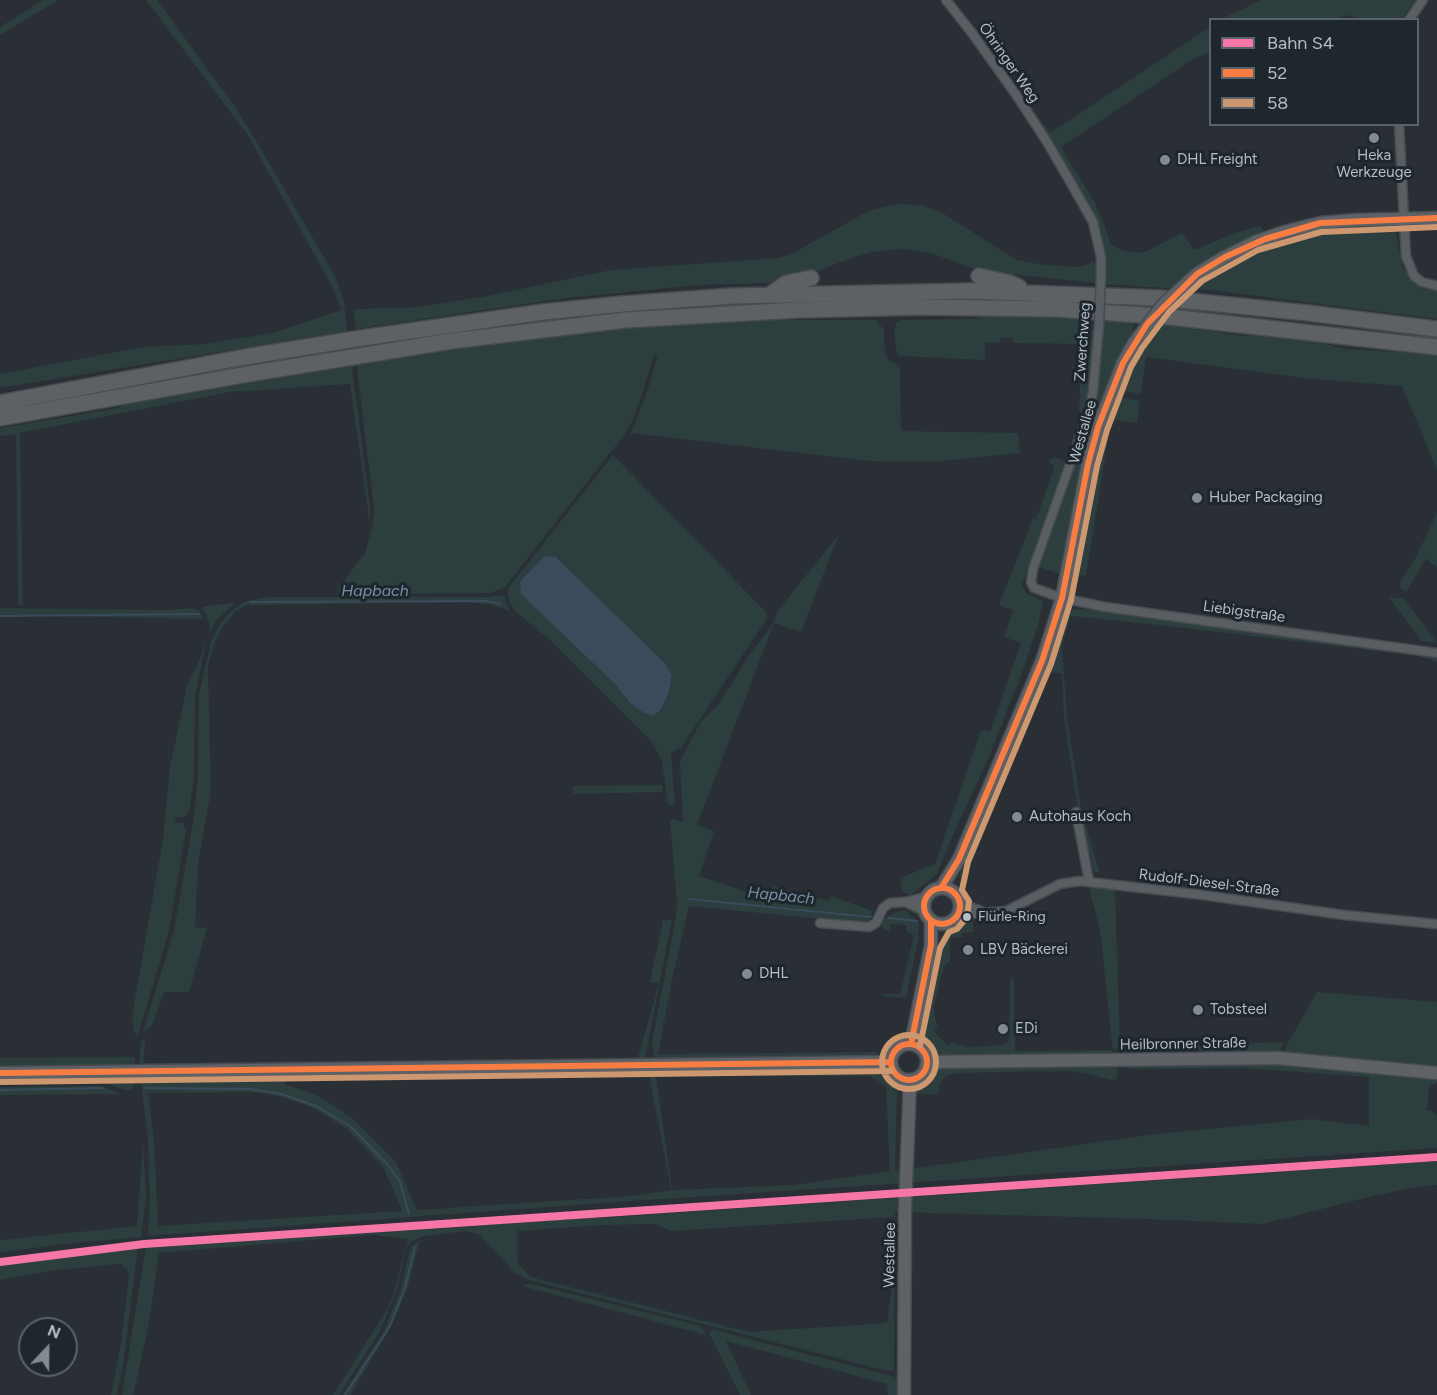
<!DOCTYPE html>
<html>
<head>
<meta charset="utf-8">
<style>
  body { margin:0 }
  #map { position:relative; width:1437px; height:1395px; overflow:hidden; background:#292f34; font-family:Figtree,sans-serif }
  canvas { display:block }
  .legend { position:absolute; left:1209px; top:18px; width:210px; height:108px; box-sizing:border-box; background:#1e262e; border:2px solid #5a626a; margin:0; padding:8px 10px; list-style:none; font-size:18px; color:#b4bcc5 }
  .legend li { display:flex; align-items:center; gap:12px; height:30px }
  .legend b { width:30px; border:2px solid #5a626a }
  .north { position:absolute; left:18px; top:1317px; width:60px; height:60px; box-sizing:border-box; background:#1e262e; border:2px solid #5a626a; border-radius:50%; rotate:22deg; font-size:16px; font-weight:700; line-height:24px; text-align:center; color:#b4bcc5 }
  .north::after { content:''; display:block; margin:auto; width:21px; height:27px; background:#838b92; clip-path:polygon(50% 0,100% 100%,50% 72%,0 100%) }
</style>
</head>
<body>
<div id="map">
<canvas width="1437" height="1395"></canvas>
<ul class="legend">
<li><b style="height:8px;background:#f576a7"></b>Bahn S4</li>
<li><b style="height:8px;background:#f77d43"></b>52</li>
<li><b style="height:8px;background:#cd976f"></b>58</li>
</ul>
<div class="north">N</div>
</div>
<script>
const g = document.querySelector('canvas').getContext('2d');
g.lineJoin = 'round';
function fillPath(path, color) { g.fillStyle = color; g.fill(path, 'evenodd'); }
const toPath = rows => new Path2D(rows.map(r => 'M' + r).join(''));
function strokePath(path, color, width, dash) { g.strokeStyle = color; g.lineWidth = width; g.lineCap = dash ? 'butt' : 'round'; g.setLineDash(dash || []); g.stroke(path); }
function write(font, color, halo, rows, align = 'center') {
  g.font = font + ' Figtree,sans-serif'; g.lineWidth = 6; g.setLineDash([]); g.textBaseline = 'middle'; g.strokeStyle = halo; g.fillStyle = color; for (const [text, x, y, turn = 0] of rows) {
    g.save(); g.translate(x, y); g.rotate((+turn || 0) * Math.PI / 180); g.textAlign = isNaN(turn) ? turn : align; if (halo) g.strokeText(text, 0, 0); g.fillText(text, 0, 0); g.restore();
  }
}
const green = toPath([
  [43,0,58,0,0,35,0,27],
  [146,0,157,0,235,107,255,139,336,278,344,301,347,331,0,388,0,374,143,347,206,344,273,333,341,310,333,288,249,137],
  [947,0,953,0,1050,133,1210,27,1210,52,1193,59,1061,147,1095,203,1105,226,1110,244,1123,251,1143,253,1182,233,1194,250,1241,231,1261,226,1265,239,1180,289,1100,284,1093,222,1068,178],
  [1262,0,1417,0,1406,13,1403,19,1363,19,1345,15,1337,20,1221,19],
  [898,204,922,205,944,214,1017,260,1044,265,1079,267,1094,262,1097,265,1096,283,979,271,931,253,902,249,871,252,838,263,809,275,769,283,698,285,566,298,356,329,353,310,357,309,418,307,482,297,611,270,779,258,795,252,870,210],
  [1368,225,1389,226,1396,234,1403,268,1421,288,1437,291,1437,319,1194,288,1219,268,1251,250,1272,242,1323,230],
  [995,314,1092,318,1093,343,1088,406,1079,424,1081,344,1013,343,1013,338,1001,338,1000,343,985,342,985,360,900,356,897,353,894,334,896,323,901,320,973,319],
  [763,317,779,320,876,320,884,330,885,353,889,361,900,366,901,431,1018,433,1020,453,930,462,868,461,631,433,647,392,658,355,654,355,644,388,634,418,625,434,505,587,491,593,342,594,338,591,339,587,365,553,373,524,374,507,358,378,358,366,352,367,370,509,370,525,350,384,230,392,20,433,23,605,18,605,16,434,0,436,0,428,118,408,133,400,359,361,577,331],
  [1101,318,1133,320,1133,331,1126,342,1110,382,1061,574,1038,567,1093,407],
  [1157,324,1246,336,1271,330,1345,349,1437,354,1437,470,1402,386,1304,378,1146,357,1141,394,1119,390,1118,384,1140,343],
  [1118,397,1140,401,1137,423,1111,419,1086,576,1073,574,1079,547,1092,465,1111,401],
  [613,455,767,613,766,620,682,746,671,754,675,803,671,806,668,804,662,761,651,741,551,641,516,612,509,602,508,593,509,587],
  [556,557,664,662,672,675,669,693,661,711,630,703,614,683],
  [1055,457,1063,460,1064,464,1022,585,1026,593,1043,601,1038,625,1023,670,989,757,952,837,937,874,911,895,904,893,901,887,900,878,935,864,981,730,990,732,1021,643,1004,637,1013,610,999,605,1033,518,1036,519,1055,466,1049,463,1050,459],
  [1437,513,1437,567,1426,559,1406,592,1400,587,1400,582,1416,557],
  [839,534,801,632,774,623,697,825,714,831,699,876,768,899,773,886,829,901,831,896,873,911,870,919,863,923,689,906,672,980,658,1054,877,1052,877,1057,655,1059,652,1042,675,922,677,904,670,819,683,822,680,761,700,723,718,705,750,654,774,622,777,612],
  [504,595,510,611,492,605,468,602,247,605,236,611,223,626,214,644,208,666,211,791,198,863,195,927,207,928,189,992,164,992,152,1025,147,1031,143,1032,174,930,194,817,198,775,199,694,211,642,219,625,229,613,243,602,267,597,486,597],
  [1389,597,1404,599,1437,643,1421,641],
  [236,602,215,622,211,632,206,615,202,610,203,607],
  [0,608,166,610,194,608,199,610,204,619,0,615],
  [1074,609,1100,610,1420,653,1437,658,1437,662,1420,656,1159,625,1071,616,1062,646,1067,717,1081,808,1100,874,1094,871,1078,811,1064,718,1062,674,1051,672,966,867,965,878,959,877,964,857,1046,664,1059,627,1065,615],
  [207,638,195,696,194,778,189,812,184,817,176,817,175,822,183,823,186,829,169,931,137,1038,134,1031,132,1016,163,839,170,767,187,686,199,661],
  [662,785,663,792,573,794,573,786],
  [1088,884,1115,888,1120,1048,1284,1042,1280,1051,1275,1054,1214,1055,1198,1050,1172,1052,1159,1056,1128,1056,1123,1053,1119,1048,1113,1050,1112,1054,1107,1057,940,1056,928,1050,922,1042,919,1034,920,1023,933,955,946,928,968,917,968,922,973,921,973,932,962,933,963,937,950,938,950,960,943,969,934,1006,935,1018,938,1028,934,1031,948,1046,952,1042,967,1047,1003,1045,1009,1041,1010,979,1014,979,1015,1051,1113,1050,1100,930],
  [899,911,908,911,909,914,919,923,918,941,906,998,882,996,882,994,900,994,914,935,907,932,906,925,891,924,890,931,884,929,881,925,883,919],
  [663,920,672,920,646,1053,643,1059,139,1066,141,1041,145,1038,144,1063,638,1058,659,983,650,982],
  [1317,992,1437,1002,1437,1070,1287,1055,1284,1052,1285,1048],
  [135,1057,135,1064,128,1069,0,1070,0,1058],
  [1118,1059,1117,1079,1110,1080,1090,1074,1067,1071,958,1073,945,1076,940,1083,938,1094,909,1094,910,1080,922,1075,928,1062],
  [1278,1061,1437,1076,1437,1082,1429,1086,1427,1110,1432,1111,1437,1116,1437,1148,631,1201,148,1236,150,1199,148,1139,141,1083,144,1077,647,1069,649,1075,655,1075,655,1069,772,1068,876,1069,877,1074,882,1075,895,1087,897,1093,895,1171,1147,1135,1312,1119,1369,1126,1369,1077,1242,1068,1126,1069,1127,1063],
  [649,1075,671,1190,631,1196,417,1210,396,1162,351,1117,318,1096,285,1084,285,1079],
  [656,1076,870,1076,886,1086,890,1171,794,1185,672,1190],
  [253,1092,282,1097,313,1108,347,1129,384,1168,402,1211,158,1226,154,1140,148,1093],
  [127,1075,136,1081,132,1090,128,1091,102,1082,0,1084,0,1077],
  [102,1086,121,1094,0,1095,0,1087],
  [143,1141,146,1198,141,1237,54,1245,0,1253,0,1240,137,1226],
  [1437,1161,1437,1185,1416,1187,1369,1197,1263,1224,1147,1219,895,1212,894,1370,888,1371,529,1280,515,1273,480,1235,466,1231,423,1236,411,1242,406,1249,398,1287,380,1331,339,1395,333,1395,388,1308,396,1286,408,1239,373,1235,159,1253,148,1329,133,1395,122,1395,146,1246,460,1225,630,1216],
  [894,1217,891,1295,887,1323,749,1332,530,1277,517,1262,517,1231,603,1225,655,1224,671,1231],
  [420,1240,407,1289,391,1327,350,1395,342,1395,384,1331,401,1289,409,1252,412,1245],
  [138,1247,124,1358,117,1395,111,1395,121,1343,129,1275,126,1268,120,1264,56,1270,0,1280,0,1264],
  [528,1283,701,1326,706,1335,522,1286],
  [712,1329,895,1377,900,1383,900,1395,888,1395,887,1384,726,1341,751,1395,740,1395,709,1333]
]);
const water = toPath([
  [544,556,556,557,664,662,672,675,669,693,661,710,652,716,644,713,630,703,614,683,521,594,520,582]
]);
const stream = toPath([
  [250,602,486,601,500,604],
  [0,616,199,614],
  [689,899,871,917],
  [888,918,917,921],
  [145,1088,251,1089,281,1094,316,1106,350,1126,388,1165,400,1182,409,1214],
  [0,1090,102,1088],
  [345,1395,390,1326,405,1288,415,1247]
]);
const minor = toPath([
  [946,0,972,33,1017,96,1047,142,1068,178,1093,222,1101,257,1101,274],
  [1409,20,1423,0],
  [1399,124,1406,256,1414,276,1422,282,1437,286],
  [1099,326,1093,391,1090,408,1033,569,1031,582,1034,588,1062,598,1105,607,1437,653],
  [1076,812,1089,881],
  [905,902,924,911],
  [960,903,981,911],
  [958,915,1006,911,1060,884,1080,881,1203,895,1344,915,1437,924],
  [820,923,869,927,876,923,883,908,890,903,905,902,926,897]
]);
const secondary = toPath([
  [1197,274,1225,257,1255,242,1284,232,1320,223,1357,220,1437,218],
  '924 906a18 18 0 1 1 36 0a18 18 0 1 1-36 0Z',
  [941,888,959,859,1042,661,1062,598,1088,464,1098,427,1123,363,1134,343],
  '891 1062a18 18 0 1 1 36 0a18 18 0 1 1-36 0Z',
  [911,1044,931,945,931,921],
  [928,1062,1278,1058,1437,1073],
  [0,1073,891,1062],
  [904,1395,905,1209,910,1080]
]);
const motorway = toPath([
  [979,276,1010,283,1019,287],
  [771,294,787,283,811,278],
  [0,403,245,357,362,338,543,312,622,304,733,296,971,291,1160,298,1308,313,1437,329],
  [0,418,248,374,451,341,625,320,797,310,921,307,1057,309,1170,317,1437,347]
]);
const minorBridge = toPath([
  [1099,326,1101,274]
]);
const secondaryBridge = toPath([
  [1134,343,1162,306,1197,274]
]);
const bus1 = toPath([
  '924 906a18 18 0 1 1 36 0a18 18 0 1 1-36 0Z',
  [941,888,959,859,1042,661,1062,598,1088,464,1098,427,1123,363,1147,324,1197,274,1225,257,1265,239,1320,223,1437,218],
  '891 1062a18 18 0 1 1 36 0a18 18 0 1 1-36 0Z',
  [911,1044,931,945,931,921],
  [0,1073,891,1062]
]);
const bus2 = toPath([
  '882 1062a27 27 0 1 1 54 0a27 27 0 1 1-54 0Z',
  [920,1046,940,948,949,932,957,929,967,917,969,901,962,890,968,862,1051,664,1071,600,1097,466,1107,430,1131,367,1142,348,1169,312,1202,281,1258,250,1321,232,1437,227],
  [0,1082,891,1071]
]);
const rail1 = toPath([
  [0,1262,144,1244,1437,1157]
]);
const markers = [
  [1374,138,6,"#838b92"],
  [1165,160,6,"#838b92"],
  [1197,498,6,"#838b92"],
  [1017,817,6,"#838b92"],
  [967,917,5,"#b4bcc5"],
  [968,950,6,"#838b92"],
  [747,974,6,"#838b92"],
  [1198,1010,6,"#838b92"],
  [1003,1029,6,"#838b92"]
];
const busNames = [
  ["Flürle-Ring",978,917]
];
const streetNames = [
  ["Öhringer Weg",1009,63,55],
  ["Zwerchweg",1083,342,-86],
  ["Westallee",1083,432,-74],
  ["Liebigstraße",1244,612,8],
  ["Rudolf-Diesel-Straße",1209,883,7],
  ["Heilbronner Straße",1183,1044,-1],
  ["Westallee",890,1255,-89]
];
const poiNames = [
  ["Heka",1374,156,"center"],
  ["Werkzeuge",1374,173,"center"],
  ["DHL Freight",1177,160],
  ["Huber Packaging",1209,498],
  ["Autohaus Koch",1029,817],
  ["LBV Bäckerei",980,950],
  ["DHL",759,974],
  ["Tobsteel",1210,1010],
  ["EDi",1015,1029]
];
const waterNames = [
  ["Hapbach",375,591],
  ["Hapbach",781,896,6]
];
fillPath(green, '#2c3e3e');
fillPath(water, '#3b4b5b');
strokePath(stream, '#3b4b5b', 2);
strokePath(minor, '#474b4f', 11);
strokePath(secondary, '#474b4f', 15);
strokePath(motorway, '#464b50', 18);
strokePath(minor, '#595e63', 8);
strokePath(secondary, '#5e6166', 12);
strokePath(motorway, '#5e6163', 15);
strokePath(minorBridge, '#474b4f', 11, []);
strokePath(secondaryBridge, '#474b4f', 15, []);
strokePath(minorBridge, '#595e63', 8);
strokePath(secondaryBridge, '#5e6166', 12);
strokePath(bus1, '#f77d43', 6);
strokePath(bus2, '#cd976f', 6);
strokePath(rail1, '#f576a7', 8);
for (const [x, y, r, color] of markers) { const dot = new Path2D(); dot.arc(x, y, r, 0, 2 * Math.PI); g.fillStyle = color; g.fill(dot); strokePath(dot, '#1e262e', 2); }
write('14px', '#b4bcc5', '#1e262e', busNames, 'left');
write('15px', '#b4bcc5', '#1e262e', streetNames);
write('15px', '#b4bcc5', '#1e262e', poiNames, 'left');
write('italic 16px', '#798fa4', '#1e262e', waterNames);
</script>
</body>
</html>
